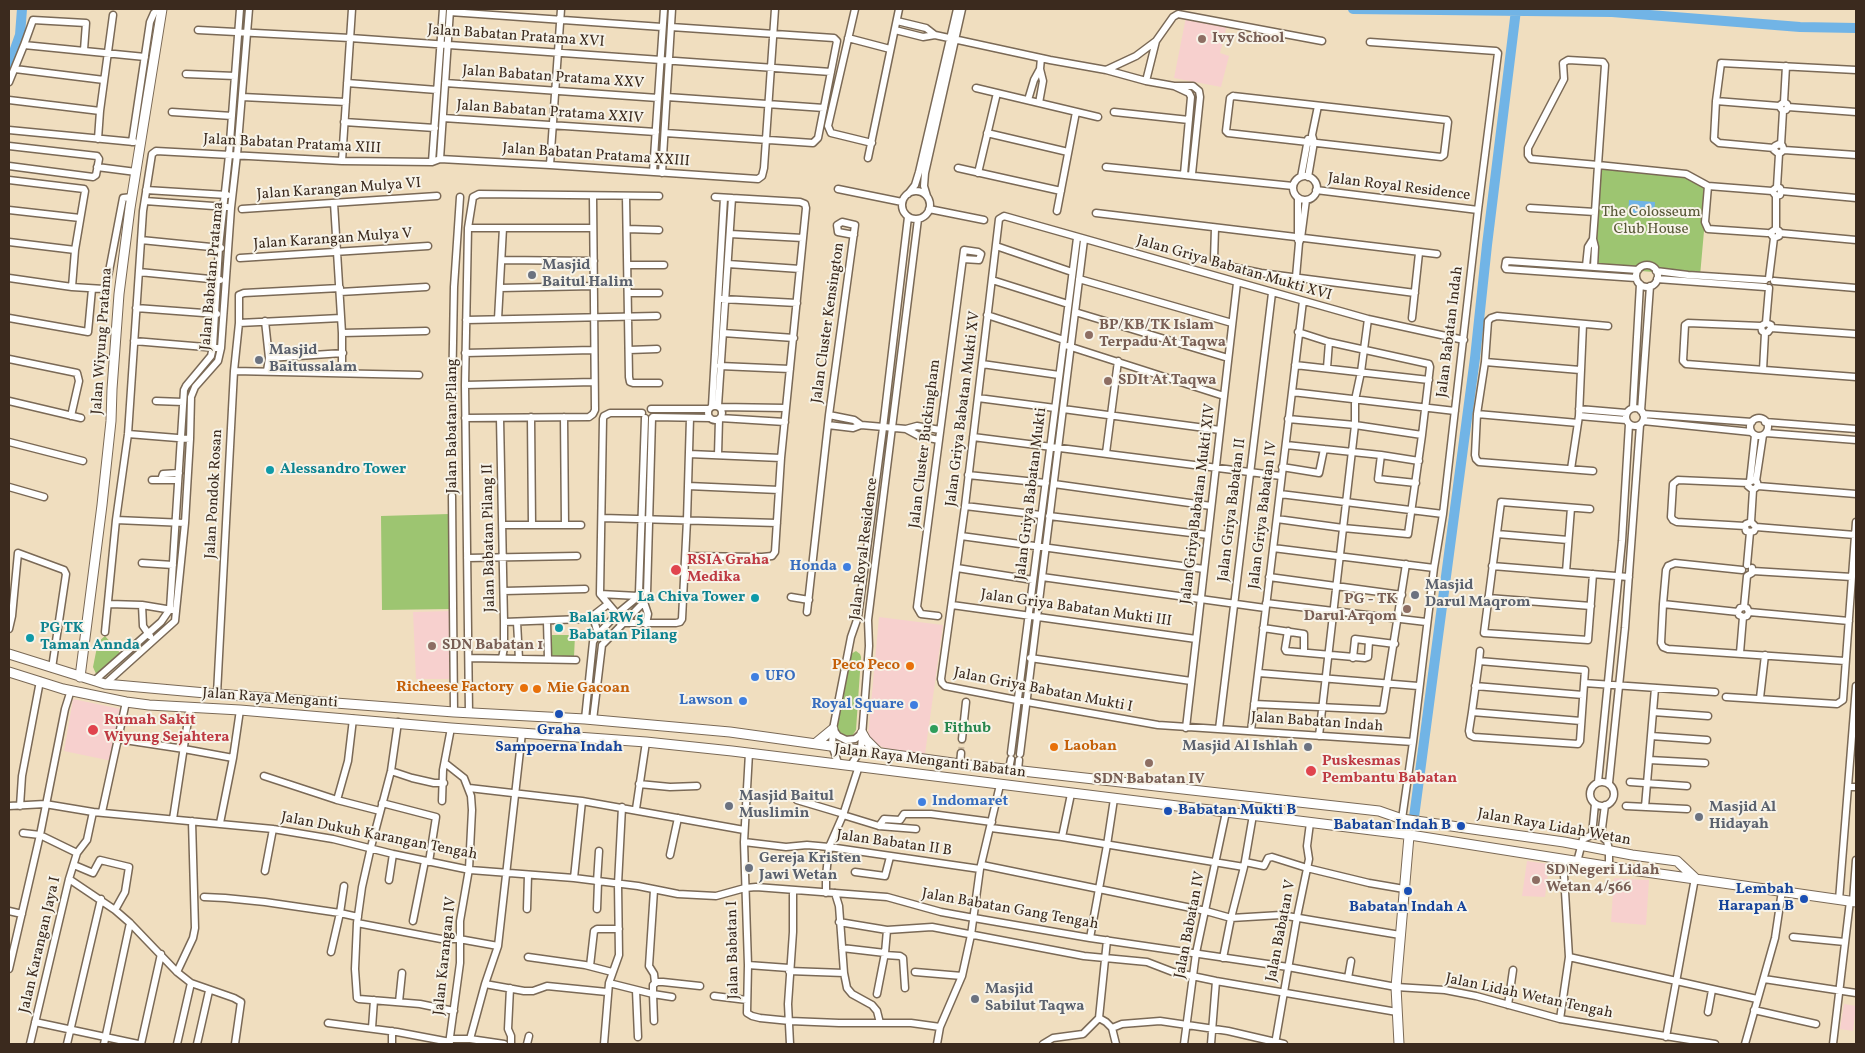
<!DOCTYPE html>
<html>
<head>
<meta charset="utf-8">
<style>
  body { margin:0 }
  #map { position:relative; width:1865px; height:1053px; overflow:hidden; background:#f0debf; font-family:Vollkorn,serif }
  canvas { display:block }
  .frame { position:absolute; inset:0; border:10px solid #3b2a1e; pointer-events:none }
</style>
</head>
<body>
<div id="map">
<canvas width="1865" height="1053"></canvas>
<div class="frame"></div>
</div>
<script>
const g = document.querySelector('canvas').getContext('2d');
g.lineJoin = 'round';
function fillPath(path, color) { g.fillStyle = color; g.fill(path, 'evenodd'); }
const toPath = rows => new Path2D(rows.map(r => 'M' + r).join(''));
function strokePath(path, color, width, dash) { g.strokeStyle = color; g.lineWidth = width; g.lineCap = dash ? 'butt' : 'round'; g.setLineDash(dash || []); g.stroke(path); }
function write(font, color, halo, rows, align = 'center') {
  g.font = font + ' Vollkorn,serif'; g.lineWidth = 4; g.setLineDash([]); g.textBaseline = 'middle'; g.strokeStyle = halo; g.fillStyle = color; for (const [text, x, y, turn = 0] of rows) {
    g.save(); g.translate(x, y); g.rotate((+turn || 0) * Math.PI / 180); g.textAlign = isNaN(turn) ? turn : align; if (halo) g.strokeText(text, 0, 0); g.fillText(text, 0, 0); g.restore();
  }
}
const built = toPath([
  [1186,17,1227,25,1220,53,1229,56,1221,87,1174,78],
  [450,611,451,679,416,679,413,612],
  [879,617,943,625,925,754,884,748,873,742,868,736],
  [73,699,121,709,112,761,64,751],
  [1527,861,1549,864,1545,897,1522,896],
  [1614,878,1649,880,1646,925,1611,922],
  [1844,1004,1856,1006,1853,1031,1840,1029]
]);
const green = toPath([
  [1598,165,1686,174,1708,186,1700,276,1594,267],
  [449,514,452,609,382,610,381,516],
  [552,635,575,635,574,657,551,657],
  [105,636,122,655,97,676,93,667,98,642],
  [856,651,860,654,861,657,856,730,851,738,842,738,836,729,851,654]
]);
const water = toPath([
  [1629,200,1655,202,1654,216,1628,215]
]);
const river = toPath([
  [1353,9,1612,12,1800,27,1856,28],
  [9,66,20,35,22,9],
  [1414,817,1475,358,1487,245,1516,10]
]);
const streetTunnel = toPath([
  [961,753,962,739]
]);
const street = toPath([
  [855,9,828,126,831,133,872,143],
  [450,12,662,27],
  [897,21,926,28,935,35],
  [198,30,350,38,831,72],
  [895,30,923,37,935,35,1050,60,1106,70,1146,81,1174,86],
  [848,38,890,49],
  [1370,42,1496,51,1498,53,1478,210,1443,514,1434,568,1413,742,1402,819],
  [24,45,33,20,86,23,84,50],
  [15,69,104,80],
  [1106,70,1136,56,1156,41,1173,17,1178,14,1322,41],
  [186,74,235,76],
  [1146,81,1156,41],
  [9,82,24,45,145,57],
  [347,83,437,90],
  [445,83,658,98],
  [976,88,1098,117],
  [1233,96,1447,120,1448,122,1444,155,1441,157,1228,133,1226,131,1230,98,1233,96],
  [242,97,346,102],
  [667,97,824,108],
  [9,100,100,111],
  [1028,100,1034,80,1040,69],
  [1716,101,1779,106],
  [1784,102,1786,66],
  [1039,103,1043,81,1040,69,1041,58],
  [1788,107,1856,112],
  [172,112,232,116],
  [1114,112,1189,120],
  [443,118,656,132],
  [344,122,435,128],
  [9,130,134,142],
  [665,133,813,143,818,138,837,41,834,38,671,27],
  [987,133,1068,152],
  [98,139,100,111,113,15],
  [132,142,150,22,154,13,159,9],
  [1781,145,1783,111,1779,106,1784,102,1787,104,1788,107,1786,110,1783,111],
  [9,146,97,156,99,159,96,175,93,177,9,166],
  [1774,148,1719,143,1714,139,1716,101,1721,63,1856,70],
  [1784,150,1856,155],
  [868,158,899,9],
  [440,159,450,10],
  [342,161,352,9],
  [432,162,443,9],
  [550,165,561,9],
  [97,167,136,172],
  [1106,167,1293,186],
  [958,168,1061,191],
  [653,172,664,9],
  [662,173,672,9],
  [978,173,997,93],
  [1184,174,1191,97,1189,93,1174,86,1193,86,1199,91,1200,97,1192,174],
  '1293 188a12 12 0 1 1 24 0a12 12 0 1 1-24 0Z',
  [1301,177,1308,139],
  [1308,177,1314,142,1312,135,1318,106],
  [9,180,84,189,85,191,75,250,72,287],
  [1708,186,1705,222,1708,229,1767,233],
  [1777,187,1779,154,1784,150,1782,145,1779,144,1775,146,1774,150,1779,154],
  [838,189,902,202],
  [146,190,227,195],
  [1316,190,1478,210],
  '902 205a14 14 0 1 1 28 0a14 14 0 1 1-28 0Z',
  [1781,191,1856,198],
  [908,194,915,185,919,172,957,9],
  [626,196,629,377,630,382,633,383,659,383],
  [927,196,924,186,925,173,962,9],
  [145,201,227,207],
  [334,203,342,333,342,372],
  [1530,208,1595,212],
  [242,209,437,196],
  [929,209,984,220],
  [9,210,80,218],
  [1057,211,1076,112],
  [1096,213,1437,254],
  [468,228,593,228],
  [1215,228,1214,260,1218,264,1261,273,1415,293],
  [627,229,659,230],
  [1776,229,1776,196,1772,191,1777,187,1780,188,1781,191,1780,195,1776,196],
  [1780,233,1856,240],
  [730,234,803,238],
  [1593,239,1595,212,1598,165,1605,65,1603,62,1568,60,1563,63,1564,79,1528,148,1528,155,1531,159,1598,165,1686,174,1708,186,1772,191],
  [141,240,221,248],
  [1298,240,1298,198],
  [9,242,75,250],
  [996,246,1072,272],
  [240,258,428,246],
  [502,260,594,261],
  [728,264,800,269],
  [628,265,664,265],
  '1636 276a11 11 0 1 1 22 0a11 11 0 1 1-22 0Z',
  [1586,266,1588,247,1593,239,1595,247,1594,267],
  [1656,271,1688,275,1765,280],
  [139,272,220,280],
  [1296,277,1299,243,1301,238,1306,200],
  [9,278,72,287,104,289,106,287,123,198,132,197],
  [1636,278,1506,269,1505,267,1506,261,1508,261,1638,270],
  [1769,278,1774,238,1770,233,1776,229,1779,231,1779,236,1774,238],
  [1079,279,1232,323],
  [1657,279,1765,287],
  [992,280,1068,304],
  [1774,281,1856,288],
  [500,288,593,286],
  [340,292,426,287],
  [628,293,659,293],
  [722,299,797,303],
  [136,308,217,314],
  [1075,312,1228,358],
  [987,315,1064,340],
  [9,318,88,332,92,289],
  [1412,318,1419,253],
  [498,319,503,228],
  [466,320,657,316],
  [265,321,269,358,267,371],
  [239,323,341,318],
  [1766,323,1769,288],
  [1761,326,1688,323,1685,325,1683,361,1686,364,1856,377],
  [1771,328,1856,334],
  [342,333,426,331],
  [723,333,794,338],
  [134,341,217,348],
  [1068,346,1224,396],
  [629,350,657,349],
  [465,353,593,350],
  [269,358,343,353],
  [9,359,77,373,79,381,71,416],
  [1485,362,1580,370],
  [982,364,1059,375],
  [1295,365,1429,380],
  [720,366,790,369],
  [1327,368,1329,342],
  [1763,370,1765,333,1762,331,1761,326,1766,323,1771,325,1771,328,1768,332,1765,333],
  [234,371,419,375],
  [465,385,594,382],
  [1292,392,1455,411],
  [452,398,454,287,460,197],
  [978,398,1055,408],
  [9,401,81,418],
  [156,401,183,402],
  '708 413a7 7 0 1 1 14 0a7 7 0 1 1-14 0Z',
  [712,406,724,198],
  [718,406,732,198],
  [719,407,786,408],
  '1626 417a9 9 0 1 1 18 0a9 9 0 1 1-18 0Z',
  [1633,408,1640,284],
  [651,409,709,409],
  [1063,409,1220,430],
  [1579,409,1626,413],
  [1641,411,1650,286],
  [1477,414,1578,423],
  [1643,414,1752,422],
  [829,415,854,420,861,425],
  [1579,416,1626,420],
  [531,417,532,525],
  [564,417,565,525],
  [653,417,710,418],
  [465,418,589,417,593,414,595,410,593,196],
  [500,418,504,622,504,648,502,658],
  [720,418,785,422],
  '1750 427a9 9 0 1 1 18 0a9 9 0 1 1-18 0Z',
  [1288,419,1355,425,1422,435],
  [1643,421,1751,432],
  [1765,422,1856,429],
  [828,425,853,428,861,425,906,429,919,436,939,440],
  [906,429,917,426,940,430],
  [1766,433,1856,440],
  [128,434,190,439],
  [973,437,1281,476],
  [9,442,83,461],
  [1286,445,1381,455,1419,461],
  [1106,453,1118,361],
  [689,454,781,458],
  [718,455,719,419],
  [1381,455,1378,479,1416,483],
  [1282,467,1319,473,1324,449],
  [1571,469,1579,416,1583,324],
  [1593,471,1479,462,1476,459,1475,455,1477,414,1485,362,1488,321,1491,318,1497,316,1608,326],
  [968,475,1046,483],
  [152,480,178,480],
  [161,480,163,474,179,473],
  [1750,481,1755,435],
  [1756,481,1763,435],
  [1054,484,1211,506],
  [688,486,779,490],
  [1758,486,1856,494],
  [9,487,44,497],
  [1280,494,1443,514],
  [452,496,454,712],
  [965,506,1041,515],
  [1590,509,1501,502,1484,633,1588,640,1593,574],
  [1049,516,1208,535],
  [602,518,777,523],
  [1277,519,1343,528,1408,534,1422,435,1430,367,1429,364,1329,342,1298,332],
  [116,520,185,523],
  [1751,522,1753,490,1758,486,1757,482,1754,480,1749,482,1748,486,1753,490],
  [503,525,581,525],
  [1745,526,1677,522,1673,520,1671,517,1673,484,1678,480,1748,483],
  [1756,527,1855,535],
  [1497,534,1568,540],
  [961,536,1204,569],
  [1273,548,1434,568],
  [686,556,762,557,772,556,775,552,781,458,806,208,805,204,800,202,715,197],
  [467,558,577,556],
  [142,563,173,565],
  [1747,565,1750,532,1754,531,1756,527,1751,522,1746,524,1745,526,1746,531,1750,532],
  [1492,566,1629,577],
  [957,568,1033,580],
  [1742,570,1675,563,1668,566,1666,570,1663,604,1661,643,1663,647,1668,649,1845,661],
  [1753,571,1852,577],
  [1566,572,1571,508],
  [1042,577,1265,608],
  [1269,577,1402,595],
  [504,591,585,589],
  [600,594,638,596],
  [791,597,809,600],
  [1488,598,1591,606],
  [644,602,648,614,646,624],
  [1266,603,1426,622],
  [109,604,142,605,172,610],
  [1663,604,1738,612],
  [142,605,143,626,150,636],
  [952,605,1196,639],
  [1744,607,1747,576,1752,573,1752,568],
  [807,612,829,415,855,225,842,222,837,225,838,232,854,235],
  [1749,612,1849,621],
  [617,614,600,594,603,419,604,416,610,413,642,413],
  [938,616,921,614,917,607,964,250,978,252,981,254,979,260,963,259],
  [547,621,548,659],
  [504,622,583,619],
  [517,622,519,659],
  [620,623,676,623,680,622,682,619,687,520,690,418],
  [1263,628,1304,634,1304,652],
  [9,629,12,616,18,553,64,570,66,574,52,668],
  [1288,631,1285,649,1286,651,1365,658,1368,657,1369,641],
  [105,632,116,520,128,434,143,211,152,154,156,151,342,161,432,162,440,159,550,165,758,179,762,176,764,168,775,9],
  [598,634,594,620,595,614,608,604],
  [1740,653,1743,617,1747,616,1749,612,1747,608,1744,607,1740,608,1738,612,1739,615,1743,617],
  [469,658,576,660],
  [1030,658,1191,681],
  [1353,658,1355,639,1395,644],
  [1479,661,1585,670,1580,741,1578,744,1474,737,1470,735,1469,731,1472,712,1479,661,1480,651],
  [1259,673,1418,686],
  [94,681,161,622,170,609,184,390,186,386,211,356,213,347,219,247,229,155,240,9],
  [1584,683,1715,692],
  [105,684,175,621,185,523,190,439,191,397,195,387,218,361,221,348,231,208,237,155,249,9],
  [1475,686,1583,695],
  [217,694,234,371,239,323,239,295,244,293,340,288],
  [1726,697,1837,704,1843,700,1856,522],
  [1760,698,1765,655],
  [1254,704,1383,710,1406,564],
  [1472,712,1581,721],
  [1653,712,1708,716],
  [469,713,465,385,468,228,473,197,479,194,659,196],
  [585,719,593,642,598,634,617,614,634,600,639,593,645,418],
  [593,720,602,645,644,602,647,594,652,418],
  [398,722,391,771,371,847,362,887,357,923,355,969,357,998,359,999,420,1004,454,1011],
  [1186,728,1237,283],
  [833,729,838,736,846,740,855,739,862,733],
  [1219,729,1272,293],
  [1251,731,1303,301],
  [1319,736,1355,425,1355,400,1361,372,1368,319],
  [1651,736,1707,740],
  [118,739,184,749,233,758],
  [962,739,966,702],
  [1413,742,1158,725,1027,702,945,686,942,683,941,679,965,506,999,219,1004,216,1368,319,1464,340],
  [749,753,744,842,748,965,747,1013,752,1016,760,1018,790,1021,839,1023,911,1023,940,1027],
  [1011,753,1077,238],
  [1020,754,1084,240],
  [1649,760,1705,763],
  [445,763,464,778,471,796,472,810,469,869,460,921,460,963,449,1044],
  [838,763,832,745,833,729,851,637,858,617,883,428,908,217],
  [960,764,961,753],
  [851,765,861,749,869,646,868,620,918,219],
  [1009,769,1011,759],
  [1018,770,1019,760],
  [391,771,412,778,434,783,444,783],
  [264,776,337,800,380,811],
  '1590 794a12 12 0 1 1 24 0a12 12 0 1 1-24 0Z',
  [1598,782,1622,541,1629,424],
  [1630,782,1687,786],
  [1609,783,1625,628,1640,425],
  [639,784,670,787,697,786],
  [1849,787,1856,787],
  [469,788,582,801,744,830],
  [337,800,348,761,353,719],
  [797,800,844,814],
  [442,801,443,770,451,728],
  [382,803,436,817,429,862],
  [9,806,45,804,93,812,273,829,333,839,393,854,470,870,574,878,638,886,678,894,716,896,745,888,756,887,887,897,941,912,974,918,1090,938,1288,967,1396,987,1445,990,1476,996,1560,1019,1715,1044],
  [20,806,22,776,40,681],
  [1626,806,1687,809],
  [1645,807,1655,688],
  [636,809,646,742],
  [102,812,126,702],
  [843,815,879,826,916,829],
  [173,819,190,707],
  [220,823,233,758,240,710],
  [879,826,884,819,900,820,904,814,931,814,992,822],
  [991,828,1062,837,1244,867],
  [23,833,40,835,77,853],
  [1592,835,1595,804],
  [1601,836,1605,805],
  [1062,837,1071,794],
  [744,842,786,847,807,845,829,847,980,869],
  [670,855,678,818],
  [1245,862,1264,866,1268,858,1272,857,1307,868,1369,883,1404,889],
  [1577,862,1583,839,1592,835,1601,836,1607,841,1609,850,1609,867],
  [74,865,93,873,100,860,129,867,125,892,115,910],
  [982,865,1206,911,1231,918,1281,915,1400,935],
  [265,871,273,829],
  [855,872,885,876,890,857],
  [574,878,582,801],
  [69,879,115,910,130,923,177,972,191,983,234,998,241,1002,235,1044],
  [389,880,393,854],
  [597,882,599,851],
  [344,886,340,913,358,917],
  [654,890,649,966,654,974,655,983],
  [826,893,826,876,829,847,843,815,859,766],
  [835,893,839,906,844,973,847,988,852,994,872,1005,877,1011,880,1023],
  [204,897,225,898,265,902,340,913,331,952],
  [1839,900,1856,686],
  [1853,901,1856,860],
  [527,909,528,875],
  [597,909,598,882],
  [9,911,22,914],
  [413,921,425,861],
  [839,922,887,930,885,953,877,994],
  [357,923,441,939,459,939,498,946],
  [887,930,932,927,1084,956,1147,962,1173,972,1216,981,1397,1012],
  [1793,937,1845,942],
  [1090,938,1107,845,1114,799],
  [842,948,885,953],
  [885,955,900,956,903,958,905,988],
  [528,957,585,965,612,972],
  [1569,957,1757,999],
  [1223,958,1231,918,1244,867,1253,815],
  [748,965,789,968],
  [590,966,594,931,597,929,619,929],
  [9,969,40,835,65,709,71,690],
  [789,971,844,973],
  [177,972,193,938,195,928,192,821],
  [915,972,962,976],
  [1348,978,1351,961],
  [1764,979,1856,993],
  [609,983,653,994,653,985,657,982,663,982,700,986],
  [485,984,524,991,533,991,547,986,607,992],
  [510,988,508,1029,511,1036,511,1044],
  [636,990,638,1037],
  [714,996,747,1000],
  [399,1002,402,973],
  [1508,1005,1513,970],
  [1754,1010,1816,1024],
  [1708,1012,1712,990],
  [1099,1018,1106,1022,1112,1028,1116,1044],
  [1560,1019,1569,957,1563,859],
  [654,1021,653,994,672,997],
  [35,1022,138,1044],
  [328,1023,397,1032,450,1042],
  [372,1028,374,1000],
  [1112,1028,1122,1024,1160,1021,1228,1031,1284,1044],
  [392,1031,392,1044],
  [1666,1037,1695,878],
  [450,1039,470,1039,504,1044],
  [470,1039,485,984,498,946,522,733],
  [30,1044,69,879,77,853,87,840,93,812],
  [67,1044,101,899],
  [104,1044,130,923],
  [141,1044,161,954],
  [177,1044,191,983],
  [197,1044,209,991],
  [527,1044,529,1036],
  [604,1044,609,983,619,955,618,884,622,807],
  [790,1044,788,1004,793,932,793,890],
  [937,1044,940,1027,962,976,971,935,980,869,1000,785],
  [1043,1044,1053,1038,1083,1034,1099,1018,1107,940],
  [1184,1044,1196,953,1226,812],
  [1211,1044,1216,981],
  [1275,1044,1297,917,1309,859,1307,846,1310,823],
  [1745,1044,1775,938,1782,891],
  [1833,1044,1850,901]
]);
const secondary = toPath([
  [9,654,105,684,217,694,454,712,585,719,730,732,960,764,1379,811,1402,819,1564,842,1632,855,1677,861,1695,878],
  [9,672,63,689,126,702,149,705,240,710,451,728,646,742,732,751,1404,834,1618,868,1856,902],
  [80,677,102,505,111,421,112,389,119,294,130,208,162,9],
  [862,733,866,740,878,752],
  [816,743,833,729],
  [1399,1044,1396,987,1409,836]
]);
const markers = [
  [1202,39,5,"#8d6e63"],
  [532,275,5,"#6b7280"],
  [1089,335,5,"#8d6e63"],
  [259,360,5,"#6b7280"],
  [1108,381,5,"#8d6e63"],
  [270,470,5,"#0f9aa8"],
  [847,567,5,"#3f7fe0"],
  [676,570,6,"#e0444e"],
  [1415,595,5,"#6b7280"],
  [755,598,5,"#0f9aa8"],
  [1407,609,5,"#8d6e63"],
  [559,628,5,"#0f9aa8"],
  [30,638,5,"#0f9aa8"],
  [432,646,5,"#8d6e63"],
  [910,666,5,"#e8710a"],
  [755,677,5,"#3f7fe0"],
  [524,688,5,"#e8710a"],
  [537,689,5,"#e8710a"],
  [743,701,5,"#3f7fe0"],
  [914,705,5,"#3f7fe0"],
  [559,714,5,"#1a4fb4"],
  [934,729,5,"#2e9e5b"],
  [93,730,6,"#e0444e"],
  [1054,747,5,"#e8710a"],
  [1308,747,5,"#6b7280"],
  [1149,763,5,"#8d6e63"],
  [1311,771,6,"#e0444e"],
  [922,802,5,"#3f7fe0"],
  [729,806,5,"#6b7280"],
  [1168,811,5,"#1a4fb4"],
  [1699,817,5,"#6b7280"],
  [1461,826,5,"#1a4fb4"],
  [749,868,5,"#6b7280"],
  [1536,880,5,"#8d6e63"],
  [1408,891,5,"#1a4fb4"],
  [1804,899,5,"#1a4fb4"],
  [975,999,5,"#6b7280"]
];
const streetNames = [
  ["Jalan Babatan Pratama XVI",516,37,4],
  ["Jalan Babatan Pratama XXV",553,78,4],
  ["Jalan Babatan Pratama XXIV",550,113,4],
  ["Jalan Babatan Pratama XIII",292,145,3],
  ["Jalan Babatan Pratama XXIII",596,156,4],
  ["Jalan Royal Residence",1399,188,7],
  ["Jalan Karangan Mulya VI",339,190,-4],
  ["Jalan Karangan Mulya V",333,240,-4],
  ["Jalan Griya Babatan Mukti XVI",1234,269,16],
  ["Jalan Babatan Pratama",213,276,-85],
  ["Jalan Cluster Kensington",829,323,-82],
  ["Jalan Babatan Indah",1451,332,-83],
  ["Jalan Wiyung Pratama",103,341,-86],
  ["Jalan Griya Babatan Mukti XV",964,409,-83],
  ["Jalan Babatan Pilang",453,426,-90],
  ["Jalan Cluster Buckingham",926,444,-83],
  ["Jalan Pondok Rosan",215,494,-87],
  ["Jalan Griya Babatan Mukti",1032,494,-83],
  ["Jalan Griya Babatan Mukti XIV",1199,504,-83],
  ["Jalan Griya Babatan II",1233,510,-83],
  ["Jalan Griya Babatan IV",1264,515,-83],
  ["Jalan Babatan Pilang II",490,538,-91],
  ["Jalan Royal Residence",865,549,-83],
  ["Jalan Griya Babatan Mukti III",1076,609,8],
  ["Jalan Griya Babatan Mukti I",1043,691,11],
  ["Jalan Raya Menganti",270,699,4],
  ["Jalan Babatan Indah",1317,723,4],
  ["Jalan Raya Menganti Babatan",930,762,7],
  ["Jalan Raya Lidah Wetan",1554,828,10],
  ["Jalan Dukuh Karangan Tengah",379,837,11],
  ["Jalan Babatan II B",894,844,8],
  ["Jalan Babatan Gang Tengah",1010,910,10],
  ["Jalan Babatan IV",1191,925,-79],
  ["Jalan Babatan V",1282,931,-79],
  ["Jalan Karangan Jaya I",41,945,-77],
  ["Jalan Babatan I",734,950,-91],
  ["Jalan Karangan IV",446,956,-84],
  ["Jalan Lidah Wetan Tengah",1529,997,12]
];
const educationNames = [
  ["Ivy School",1212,39],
  ["BP/KB/TK Islam",1099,326],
  ["Terpadu At Taqwa",1099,343],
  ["SDIt At Taqwa",1118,381],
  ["PG - TK",1397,600,"right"],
  ["Darul Arqom",1397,617,"right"],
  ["SDN Babatan 1",442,646],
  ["SDN Babatan IV",1149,780,"center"],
  ["SD Negeri Lidah",1546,871],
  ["Wetan 4/566",1546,888]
];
const parkNames = [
  ["The Colosseum",1651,213],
  ["Club House",1651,230]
];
const worshipNames = [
  ["Masjid",542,266],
  ["Baitul Halim",542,283],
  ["Masjid",269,351],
  ["Baitussalam",269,368],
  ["Masjid",1425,586],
  ["Darul Maqrom",1425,603],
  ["Masjid Al Ishlah",1298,747,"right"],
  ["Masjid Baitul",739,797],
  ["Muslimin",739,814],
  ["Masjid Al",1709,808],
  ["Hidayah",1709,825],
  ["Gereja Kristen",759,859],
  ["Jawi Wetan",759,876],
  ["Masjid",985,990],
  ["Sabilut Taqwa",985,1007]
];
const cultureNames = [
  ["Alessandro Tower",280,470],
  ["La Chiva Tower",745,598,"right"],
  ["Balai RW 5",569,619],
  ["Babatan Pilang",569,636],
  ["PG TK",40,629],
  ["Taman Annda",40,646]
];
const healthNames = [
  ["RSIA Graha",687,561],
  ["Medika",687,578],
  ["Rumah Sakit",104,721],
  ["Wiyung Sejahtera",104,738],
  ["Puskesmas",1322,762],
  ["Pembantu Babatan",1322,779]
];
const shopNames = [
  ["Honda",837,567],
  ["UFO",765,677,"left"],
  ["Lawson",733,701],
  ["Royal Square",904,705],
  ["Indomaret",932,802,"left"]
];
const foodNames = [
  ["Peco Peco",900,666],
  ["Richeese Factory",514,688],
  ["Mie Gacoan",547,689,"left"],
  ["Laoban",1064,747,"left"]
];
const leisureNames = [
  ["Fithub",944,729]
];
const transitNames = [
  ["Graha",559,731],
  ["Sampoerna Indah",559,748],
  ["Babatan Mukti B",1178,811,"left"],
  ["Babatan Indah B",1451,826,"right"],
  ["Lembah",1794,890,"right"],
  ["Harapan B",1794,907,"right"],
  ["Babatan Indah A",1408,908]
];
fillPath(built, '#f7d0ce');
fillPath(green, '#9dc571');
fillPath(water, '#71b4e6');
strokePath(river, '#71b4e6', 10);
strokePath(streetTunnel, '#ccba9f', 6, [6, 3]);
strokePath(street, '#7a6956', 9);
strokePath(secondary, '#7a6956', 11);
strokePath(street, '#fff', 6);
strokePath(secondary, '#fff', 9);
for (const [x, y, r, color] of markers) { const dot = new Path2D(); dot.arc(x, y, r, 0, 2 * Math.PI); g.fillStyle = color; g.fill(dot); strokePath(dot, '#f7f3e8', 2); }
write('15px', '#3b2a1e', '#f7f3e8', streetNames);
write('bold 15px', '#785e54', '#f7f3e8', educationNames, 'left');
write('15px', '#585837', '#f7f3e8', parkNames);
write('bold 15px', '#5b616d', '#f7f3e8', worshipNames, 'left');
write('bold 15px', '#0d838f', '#f7f3e8', cultureNames, 'left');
write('bold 15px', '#be3a42', '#f7f3e8', healthNames, 'left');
write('bold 15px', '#366cbe', '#f7f3e8', shopNames, 'right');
write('bold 15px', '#c56008', '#f7f3e8', foodNames, 'right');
write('bold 15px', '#27864d', '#f7f3e8', leisureNames, 'left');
write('bold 15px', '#164399', '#f7f3e8', transitNames);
</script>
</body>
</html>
